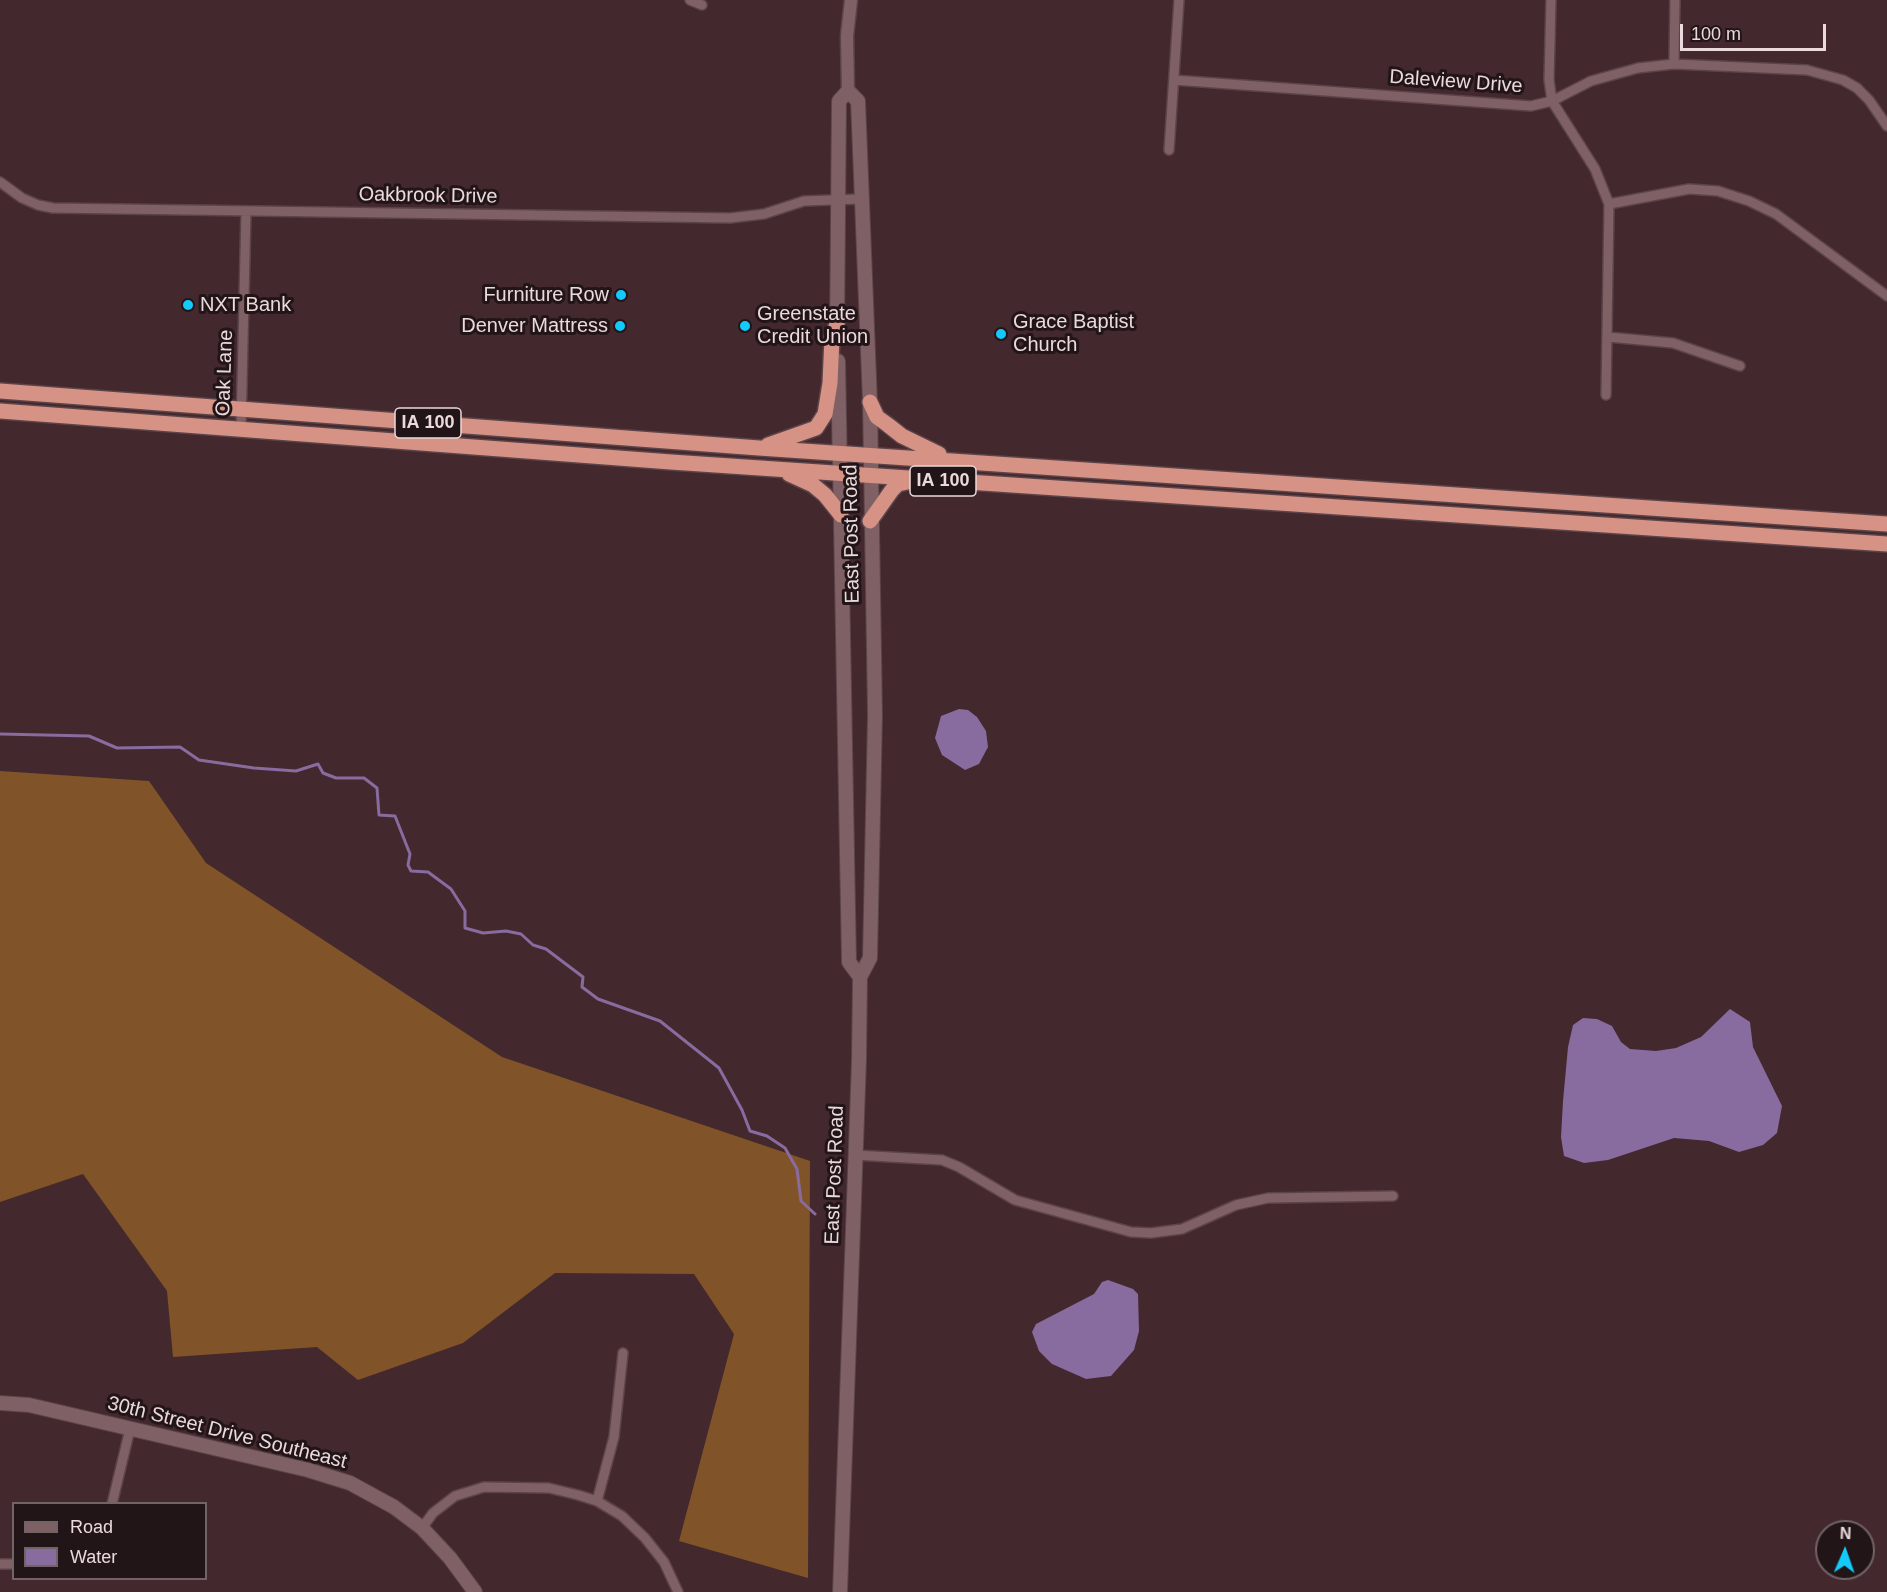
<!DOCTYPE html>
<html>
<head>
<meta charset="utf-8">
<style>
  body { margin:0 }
  #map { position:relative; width:1887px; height:1592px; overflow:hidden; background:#43282d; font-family:Helvetica,sans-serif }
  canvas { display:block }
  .legend { position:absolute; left:12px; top:1502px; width:195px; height:78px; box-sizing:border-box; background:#211517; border:2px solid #726366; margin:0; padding:8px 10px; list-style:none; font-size:18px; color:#ebd9dc }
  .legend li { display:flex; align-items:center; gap:12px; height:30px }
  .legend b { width:30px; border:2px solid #726366 }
  .north { position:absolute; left:1815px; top:1520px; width:60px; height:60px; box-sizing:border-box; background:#211517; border:2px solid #726366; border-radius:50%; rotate:2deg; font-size:16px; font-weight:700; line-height:24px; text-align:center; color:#ebd9dc }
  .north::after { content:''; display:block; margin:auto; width:21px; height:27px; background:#12cafb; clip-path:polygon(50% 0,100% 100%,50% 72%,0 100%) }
  .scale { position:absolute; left:1680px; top:24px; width:146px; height:27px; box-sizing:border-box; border:3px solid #ebd9dc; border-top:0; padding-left:8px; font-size:18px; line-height:21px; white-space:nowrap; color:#ebd9dc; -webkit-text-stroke:4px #211517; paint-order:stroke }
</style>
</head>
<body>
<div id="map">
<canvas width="1887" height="1592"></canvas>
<ul class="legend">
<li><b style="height:8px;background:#7f6065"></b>Road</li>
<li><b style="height:16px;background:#886b9f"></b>Water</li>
</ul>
<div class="north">N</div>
<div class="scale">100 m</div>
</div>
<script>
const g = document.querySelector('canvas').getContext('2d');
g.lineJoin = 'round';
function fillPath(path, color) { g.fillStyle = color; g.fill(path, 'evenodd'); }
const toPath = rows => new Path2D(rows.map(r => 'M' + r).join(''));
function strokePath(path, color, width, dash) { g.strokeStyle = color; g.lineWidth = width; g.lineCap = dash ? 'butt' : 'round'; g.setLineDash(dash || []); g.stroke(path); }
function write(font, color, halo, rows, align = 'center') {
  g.font = font + ' Helvetica,sans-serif'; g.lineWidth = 6; g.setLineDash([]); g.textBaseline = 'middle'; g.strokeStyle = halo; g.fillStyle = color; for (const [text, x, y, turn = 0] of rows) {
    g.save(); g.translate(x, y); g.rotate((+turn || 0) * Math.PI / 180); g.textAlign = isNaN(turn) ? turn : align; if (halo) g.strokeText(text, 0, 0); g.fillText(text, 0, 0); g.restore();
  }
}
const forest = toPath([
  [0,771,149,781,206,863,502,1057,810,1161,808,1578,679,1541,734,1334,694,1274,555,1273,463,1343,358,1380,317,1347,173,1357,167,1291,83,1174,0,1202]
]);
const water = toPath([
  [959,709,968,710,977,717,986,731,988,747,979,764,965,770,942,755,935,738,941,716],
  [1730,1009,1750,1022,1753,1047,1782,1106,1777,1133,1763,1145,1739,1152,1709,1141,1674,1138,1608,1160,1584,1163,1564,1156,1561,1137,1563,1101,1568,1047,1573,1025,1583,1018,1597,1019,1612,1026,1621,1042,1630,1049,1656,1051,1676,1048,1701,1037],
  [1108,1280,1133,1289,1138,1294,1139,1331,1134,1350,1111,1376,1086,1379,1052,1364,1039,1351,1032,1332,1036,1324,1094,1294,1102,1282]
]);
const stream = toPath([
  [0,734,89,736,117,748,180,747,199,760,254,768,296,771,318,764,323,773,336,778,364,778,377,788,379,815,395,816,410,854,408,865,411,871,428,872,451,889,465,911,465,928,483,933,506,931,521,934,533,945,546,949,583,977,582,987,598,999,660,1021,719,1068,742,1110,750,1131,767,1136,785,1148,797,1169,801,1201,815,1214]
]);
const minor = toPath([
  [690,0,702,5],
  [1551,0,1549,80,1552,101,1595,169,1609,204,1606,395],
  [1674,64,1675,0],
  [1174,80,1531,106,1552,101,1591,81,1638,68,1674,64,1807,70,1843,80,1857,88,1869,100,1887,126],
  [1169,150,1179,0],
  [0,182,22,198,38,205,53,208,730,218,764,214,804,201,860,199],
  [1609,204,1689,189,1718,191,1749,201,1776,214,1887,296],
  [1608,337,1673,343,1740,366],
  [241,428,246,211],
  [855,1155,942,1160,959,1167,1015,1200,1131,1232,1151,1233,1182,1229,1236,1205,1268,1198,1393,1196],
  [597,1501,614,1437,623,1353],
  [112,1504,130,1429],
  [422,1528,433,1513,455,1496,484,1487,549,1488,578,1495,597,1501,622,1516,645,1538,664,1562,678,1592],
  [0,1564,14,1564]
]);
const tertiary = toPath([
  [848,91,847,36,851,0]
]);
const secondary = toPath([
  [837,333,839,101,848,91,858,101,870,402,875,715,870,958,860,977,859,1060,840,1592],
  [838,361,849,962,860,977],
  [0,1403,29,1405,308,1470,350,1483,394,1507,422,1528,450,1558,475,1592]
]);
const trunk = toPath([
  [0,391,759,448,1887,524],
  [870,402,877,417,888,425,902,436,939,454],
  [0,411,671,462,1887,544],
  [768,445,816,428,825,414,830,383,832,338,837,324],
  [789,474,813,485,825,495,841,515],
  [870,521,892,490,898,484,912,481]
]);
const markers = [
  [621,295,6,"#12cafb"],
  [188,305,6,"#12cafb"],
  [620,326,6,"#12cafb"],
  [745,326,6,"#12cafb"],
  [1001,334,6,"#12cafb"]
];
const shields = [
  [428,423,66],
  [943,481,66]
];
const shieldNames = [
  ["IA 100",428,423],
  ["IA 100",943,481]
];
const streetNames = [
  ["Daleview Drive",1456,82,4],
  ["Oakbrook Drive",428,196,1],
  ["Oak Lane",225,373,-88],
  ["East Post Road",852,534,-91],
  ["East Post Road",835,1175,-88],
  ["30th Street Drive Southeast",227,1433,14]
];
const poiNames = [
  ["Furniture Row",609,295,"right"],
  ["NXT Bank",200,305],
  ["Greenstate",757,314],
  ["Credit Union",757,337],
  ["Grace Baptist",1013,322],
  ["Church",1013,345],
  ["Denver Mattress",608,326,"right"]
];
fillPath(forest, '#805428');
fillPath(water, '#886b9f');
strokePath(stream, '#886b9f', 3);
strokePath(minor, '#5b4449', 12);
strokePath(tertiary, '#5b4449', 15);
strokePath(secondary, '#5b4449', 16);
strokePath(trunk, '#5b4449', 18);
strokePath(minor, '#7f6065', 9);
strokePath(tertiary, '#7f6065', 12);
strokePath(secondary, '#7f6065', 14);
strokePath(trunk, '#d69284', 15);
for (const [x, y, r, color] of markers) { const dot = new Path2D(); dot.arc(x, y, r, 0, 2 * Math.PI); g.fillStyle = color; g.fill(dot); strokePath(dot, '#211517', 2); }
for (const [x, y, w] of shields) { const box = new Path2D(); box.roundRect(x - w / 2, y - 15, w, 30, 4.5); g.fillStyle = '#211517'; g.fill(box); strokePath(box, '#ebd9dc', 1.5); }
write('bold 18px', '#ebd9dc', null, shieldNames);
write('20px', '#ebd9dc', '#211517', streetNames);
write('20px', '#ebd9dc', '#211517', poiNames, 'left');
</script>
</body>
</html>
